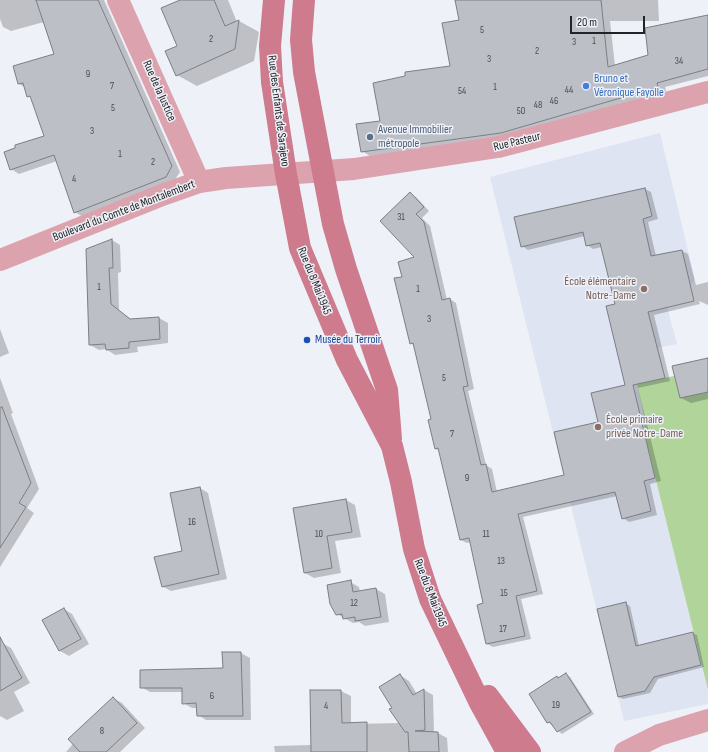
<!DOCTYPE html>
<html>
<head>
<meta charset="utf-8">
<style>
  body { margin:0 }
  #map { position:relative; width:708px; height:752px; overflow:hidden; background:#eef1f8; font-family:"Sofia Sans Condensed",sans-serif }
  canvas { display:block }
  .scale { position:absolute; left:570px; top:16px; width:75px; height:18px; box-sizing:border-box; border:2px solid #232426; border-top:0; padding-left:5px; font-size:12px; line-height:14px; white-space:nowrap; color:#232426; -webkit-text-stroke:3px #eef1f8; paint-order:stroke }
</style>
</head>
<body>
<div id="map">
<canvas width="708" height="752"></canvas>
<div class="scale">20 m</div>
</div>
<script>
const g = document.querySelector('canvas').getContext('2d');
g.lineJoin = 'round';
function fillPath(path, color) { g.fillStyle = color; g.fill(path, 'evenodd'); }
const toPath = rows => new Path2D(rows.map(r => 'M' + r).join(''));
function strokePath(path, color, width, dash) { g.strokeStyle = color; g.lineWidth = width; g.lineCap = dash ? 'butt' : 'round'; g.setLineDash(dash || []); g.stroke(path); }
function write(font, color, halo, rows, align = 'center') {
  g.font = font + ' "Sofia Sans Condensed",sans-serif'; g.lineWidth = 3; g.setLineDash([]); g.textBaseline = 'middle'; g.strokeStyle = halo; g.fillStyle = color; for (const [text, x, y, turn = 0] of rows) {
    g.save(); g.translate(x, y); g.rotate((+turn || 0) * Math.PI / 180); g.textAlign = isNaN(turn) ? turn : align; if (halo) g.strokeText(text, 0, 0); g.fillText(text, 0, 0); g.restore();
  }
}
const built = toPath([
  [660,133,695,280,691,285,663,292,677,344,657,348,665,378,643,411,646,440,708,690,708,704,624,721,490,177]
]);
const green = toPath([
  [674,376,680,398,708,392,708,690,646,440,643,411,637,384]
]);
const shadow = toPath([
  [0,0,104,0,180,172,174,181,83,217,75,212,57,161,19,174,11,169,45,136,32,98,28,96,26,88,19,84,15,67,55,55,44,22,11,31,3,27,0,19],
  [183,0,228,0,237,22,239,21,259,32,254,61,197,86,177,75],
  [456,0,658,0,659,21,610,21,615,66,649,55,708,16,708,76,665,87,666,91,509,137,370,156,362,151,381,122,451,67,460,21],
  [645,189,651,192,658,219,648,222,656,256,682,251,688,254,696,285,708,282,708,305,699,301,700,304,654,315,670,381,638,388,661,481,650,484,657,515,629,522,623,518,617,496,523,517,543,594,521,599,531,639,493,647,487,644,484,604,471,542,467,543,461,540,440,451,436,449,429,420,432,420,414,345,410,343,403,277,415,258,410,194,416,197,429,211,422,218,430,226,447,300,450,299,456,303,474,389,468,391,486,465,492,469,497,492,566,475,626,386,616,305,602,247,593,249,587,245,585,236,528,250,522,246,515,217],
  [112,240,120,245,121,272,118,273,119,310,132,320,159,318,168,323,168,343,137,347,138,352,115,355,106,349,99,350,90,345],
  [0,329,9,353,0,357],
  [708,359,708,399,691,403,681,398,673,367],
  [0,378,13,413,11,414,39,489,27,508,34,513,0,567],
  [200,488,208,493,227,579,171,591,162,586,184,551],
  [346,500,355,505,361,537,335,541,341,573,314,578,305,573,294,509],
  [350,582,359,587,360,592,376,589,385,594,389,622,365,626,359,622,353,623,337,614],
  [625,603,630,606,639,646,692,633,697,635,704,667,658,679,650,693,623,699,619,697],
  [64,609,72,614,89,644,69,656,60,651,43,620],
  [2,643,11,648,30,683,14,692,24,711,7,720,0,716,0,644],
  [241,653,250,658,251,720,206,720,198,715,197,708,192,708,183,703,183,692,150,692,141,687,224,669],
  [566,674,570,677,594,714,562,734,548,722,557,677,559,679],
  [400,675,409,681,417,694,424,690,433,695,434,733,438,733,447,738,448,752,275,752,274,746,312,745,311,691,341,691,351,696,351,724,400,723,393,708],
  [113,698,122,703,145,728,120,752,66,752]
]);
const building = toPath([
  [36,0,98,0,172,166,166,177,74,213,54,155,10,170,4,152,15,148,15,145,44,136,30,96,27,97,23,83,18,84,13,66,54,54,36,0],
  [180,0,214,0,225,26,239,20,235,49,176,76,165,51,177,46,161,8,180,0],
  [455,0,601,0,608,67,648,55,645,28,708,15,708,69,657,83,658,87,501,133,361,152,356,124,380,121,373,83,405,76,405,72,450,66,442,23,459,20,455,0],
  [645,188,652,216,643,219,651,256,682,250,694,301,648,312,665,378,633,385,655,478,644,481,651,511,622,519,615,492,518,514,537,591,516,596,525,636,486,644,477,605,483,603,469,538,460,540,438,448,435,449,428,420,431,419,413,343,410,344,394,278,402,277,398,262,414,257,380,221,410,192,424,207,416,214,424,222,442,300,450,298,468,386,463,387,481,465,486,464,492,492,564,475,554,432,598,422,591,393,625,385,606,306,615,304,600,243,586,246,583,232,521,247,514,217,645,188],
  [112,239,113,268,109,268,111,304,130,319,159,317,160,339,129,342,129,348,106,350,105,344,89,345,86,249,112,239],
  [708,358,708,392,680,398,672,366,708,358],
  [2,407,31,483,19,503,26,507,0,548,0,408,2,407],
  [200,487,219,574,162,587,154,557,182,551,170,493,200,487],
  [346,499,352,532,327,536,332,568,304,573,293,508,346,499],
  [351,580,353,592,376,588,381,617,355,621,355,617,343,619,342,614,336,615,330,604,327,585,351,580],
  [626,602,636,646,693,632,701,665,654,677,645,691,618,697,597,609,626,602],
  [64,608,81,639,59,651,42,620,64,608],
  [0,637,22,678,0,691,0,637],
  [222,652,241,652,243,716,197,716,196,703,182,704,182,688,140,688,140,670,223,668,222,652],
  [566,673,591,712,557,732,550,722,547,723,529,694,557,676,558,678,566,673],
  [400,674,413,695,424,689,425,730,415,731,438,732,439,752,409,752,408,732,405,732,389,709,392,708,379,687,400,674],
  [310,690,341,690,342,723,367,722,367,752,311,752,310,690],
  [113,697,137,723,106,752,80,752,68,739,113,697]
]);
const minor = toPath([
  [118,0,199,182],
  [625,752,659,735,708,720]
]);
const tertiary = toPath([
  [0,260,162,195,199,182,226,178,354,169,498,147,708,92]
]);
const secondary = toPath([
  [274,0,270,46,272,82,286,174,300,248,347,360,392,446,401,482,414,549,430,599,480,703,507,752],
  [304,0,301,40,304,72,323,172,333,224,346,269,387,390,391,439],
  [488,696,530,752]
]);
const markers = [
  [586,86,4,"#3f7fe0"],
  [370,137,4,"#5c6f8a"],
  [644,289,4,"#8d6e63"],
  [307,340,4,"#1a4fb4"],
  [598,427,4,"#8d6e63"]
];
const numberNames = [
  ["5",482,30],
  ["2",211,39],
  ["1",594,41],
  ["3",574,42],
  ["2",537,51],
  ["3",489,59],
  ["34",679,61],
  ["9",88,74],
  ["7",112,86],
  ["1",495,87],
  ["44",569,90],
  ["54",462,91],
  ["46",554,101],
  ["48",538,105],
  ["5",113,108],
  ["50",521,111],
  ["3",92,131],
  ["1",120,154],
  ["2",153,162],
  ["4",74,179],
  ["31",401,217],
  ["1",99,287],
  ["1",418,289],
  ["3",429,319],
  ["5",444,378],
  ["7",452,434],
  ["9",467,478],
  ["16",192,522],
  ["10",319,534],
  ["11",486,534],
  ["13",501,561],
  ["15",504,593],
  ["12",354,603],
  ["17",503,629],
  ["6",212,696],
  ["19",556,705],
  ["4",326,706],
  ["8",102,731]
];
const shopNames = [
  ["Bruno et",594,79],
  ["Véronique Fayolle",594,93]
];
const streetNames = [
  ["Rue de la Justice",159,91,66],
  ["Rue des Enfants de Sarajevo",278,111,83],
  ["Rue Pasteur",517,142,-14],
  ["Boulevard du Comte de Montalembert",124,211,-21],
  ["Rue du 8 Mai 1945",314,281,68],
  ["Rue du 8 Mai 1945",430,593,69]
];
const serviceNames = [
  ["Avenue Immobilier",378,130],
  ["métropole",378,144]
];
const educationNames = [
  ["École élémentaire",636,282],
  ["Notre-Dame",636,296],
  ["École primaire",606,420,"left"],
  ["privée Notre-Dame",606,434,"left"]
];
const transitNames = [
  ["Musée du Terroir",315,340]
];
fillPath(built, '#dee4f2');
fillPath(green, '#b0d49a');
fillPath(shadow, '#0003');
fillPath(building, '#bcbfc5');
strokePath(building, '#7b7e84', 1);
strokePath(minor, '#dca3ae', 22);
strokePath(tertiary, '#dca3ae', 22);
strokePath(secondary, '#cd7b8d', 22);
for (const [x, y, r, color] of markers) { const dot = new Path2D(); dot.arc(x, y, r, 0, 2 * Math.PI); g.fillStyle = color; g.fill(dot); strokePath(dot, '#eef1f8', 1.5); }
write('10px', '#494b4e', null, numberNames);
write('12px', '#366cbe', '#eef1f8', shopNames, 'left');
write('12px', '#232426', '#eef1f8', streetNames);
write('12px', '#4e5e75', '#eef1f8', serviceNames, 'left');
write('12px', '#785e54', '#eef1f8', educationNames, 'right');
write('12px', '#164399', '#eef1f8', transitNames, 'left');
</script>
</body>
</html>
